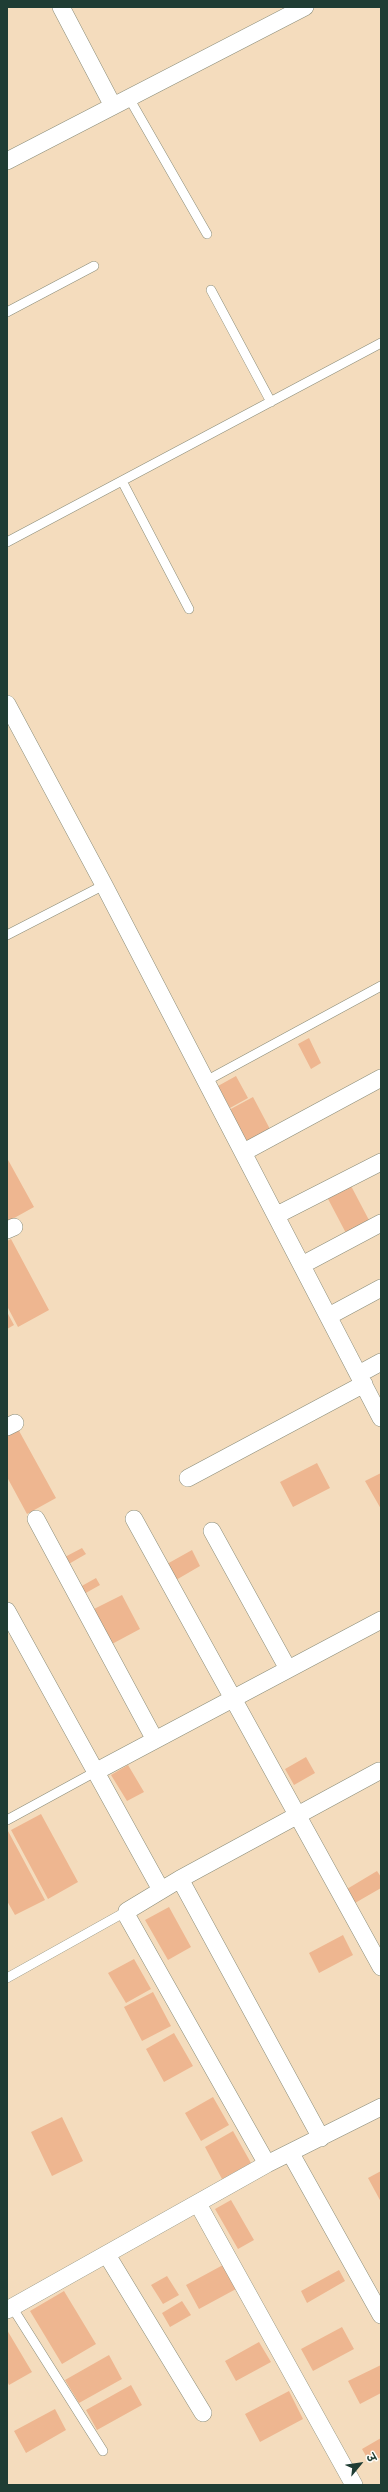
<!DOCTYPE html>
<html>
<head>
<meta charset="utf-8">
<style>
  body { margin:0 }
  #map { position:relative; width:388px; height:2492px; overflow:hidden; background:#f4dcbd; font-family:"Balsamiq Sans","Playpen Sans Deva",sans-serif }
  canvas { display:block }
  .frame { position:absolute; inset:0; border:8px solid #1f3d34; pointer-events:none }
  .north { position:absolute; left:340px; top:2444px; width:40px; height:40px; -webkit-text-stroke:3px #fdfcf7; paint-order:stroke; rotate:61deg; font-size:11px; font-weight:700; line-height:16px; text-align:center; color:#1f3d34 }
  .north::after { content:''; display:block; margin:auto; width:14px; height:18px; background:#1f3d34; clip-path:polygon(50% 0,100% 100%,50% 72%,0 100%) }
</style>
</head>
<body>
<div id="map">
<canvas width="388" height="2492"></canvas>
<div class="frame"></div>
<div class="north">उ</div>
</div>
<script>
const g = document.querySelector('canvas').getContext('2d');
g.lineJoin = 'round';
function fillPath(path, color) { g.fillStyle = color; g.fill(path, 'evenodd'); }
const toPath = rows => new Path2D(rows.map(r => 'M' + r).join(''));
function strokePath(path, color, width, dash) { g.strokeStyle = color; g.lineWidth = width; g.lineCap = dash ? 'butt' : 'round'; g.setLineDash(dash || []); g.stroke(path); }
const building = toPath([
  [309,1038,321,1063,311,1069,298,1044],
  [236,1076,248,1098,230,1108,218,1086],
  [253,1097,271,1131,246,1145,227,1111],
  [7,1158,34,1207,7,1222],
  [350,1184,370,1222,347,1235,327,1197],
  [11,1239,49,1310,18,1327,7,1306,7,1241],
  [7,1312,14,1325,7,1329],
  [18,1429,56,1498,27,1514,7,1477,7,1435],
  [317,1463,330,1488,293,1507,280,1482],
  [381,1473,381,1509,365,1481],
  [82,1548,86,1554,67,1565,63,1558],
  [192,1550,200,1566,176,1580,167,1564],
  [96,1578,100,1585,84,1594,80,1587],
  [122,1595,140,1629,112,1644,94,1609],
  [306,1757,315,1773,294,1785,285,1769],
  [128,1765,144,1792,127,1801,111,1775],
  [41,1814,78,1882,48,1899,11,1830],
  [8,1831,45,1900,15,1915,7,1901],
  [377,1871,381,1877,381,1888,355,1903,347,1889],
  [169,1907,191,1947,168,1960,145,1920],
  [343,1935,353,1955,319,1973,309,1953],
  [134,1959,151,1989,126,2003,108,1973],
  [153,1992,171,2026,142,2041,124,2007],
  [174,2033,193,2066,164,2082,146,2049],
  [213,2097,229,2125,201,2141,185,2113],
  [62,2117,83,2161,52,2176,31,2132],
  [233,2131,251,2163,222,2179,205,2147],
  [381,2171,381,2202,368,2178],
  [231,2200,254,2240,238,2249,215,2209],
  [223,2265,236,2289,199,2309,186,2285],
  [339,2270,345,2281,307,2303,301,2291],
  [167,2276,179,2295,163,2304,151,2285],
  [64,2291,96,2344,62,2364,30,2311],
  [182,2301,191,2315,170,2327,162,2313],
  [342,2327,354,2349,313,2371,301,2349],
  [7,2330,32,2372,9,2385,7,2381],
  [259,2342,271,2362,236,2381,225,2361],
  [109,2355,122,2379,79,2403,65,2380],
  [381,2365,381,2393,360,2404,348,2381],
  [131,2385,142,2405,97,2430,86,2410],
  [289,2391,303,2419,260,2442,245,2414],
  [55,2409,66,2430,26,2453,14,2431],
  [381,2438,381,2457,370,2463,362,2449]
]);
const lane = toPath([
  [129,98,207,234],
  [211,290,271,402],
  [7,312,94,266],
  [122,481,189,609],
  [7,542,381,343],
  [7,935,104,885],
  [206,1081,381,986],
  [7,1820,95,1772],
  [7,1978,127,1911],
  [12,2307,103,2451]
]);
const street = toPath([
  [61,7,113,106],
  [7,161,305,7],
  [7,704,104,885,381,1418],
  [244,1152,381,1078],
  [277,1215,381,1162],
  [7,1230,14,1227],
  [302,1265,381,1223],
  [329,1316,381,1288],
  [359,1374,381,1362],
  [7,1427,15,1423],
  [188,1478,364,1384],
  [36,1519,155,1740],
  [134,1519,381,1967],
  [212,1531,288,1669],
  [7,1611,161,1890],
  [95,1772,381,1620],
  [180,1879,321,2138],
  [291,2154,381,2315],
  [267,2164,127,1916,127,1911,180,1879,379,1771],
  [198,2204,354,2485],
  [107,2255,203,2413],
  [7,2310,267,2164,381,2107]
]);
fillPath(building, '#eeb690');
strokePath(lane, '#8a8c78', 10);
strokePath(street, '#8a8c78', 18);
strokePath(lane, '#fff', 9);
strokePath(street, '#fff', 17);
</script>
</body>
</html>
